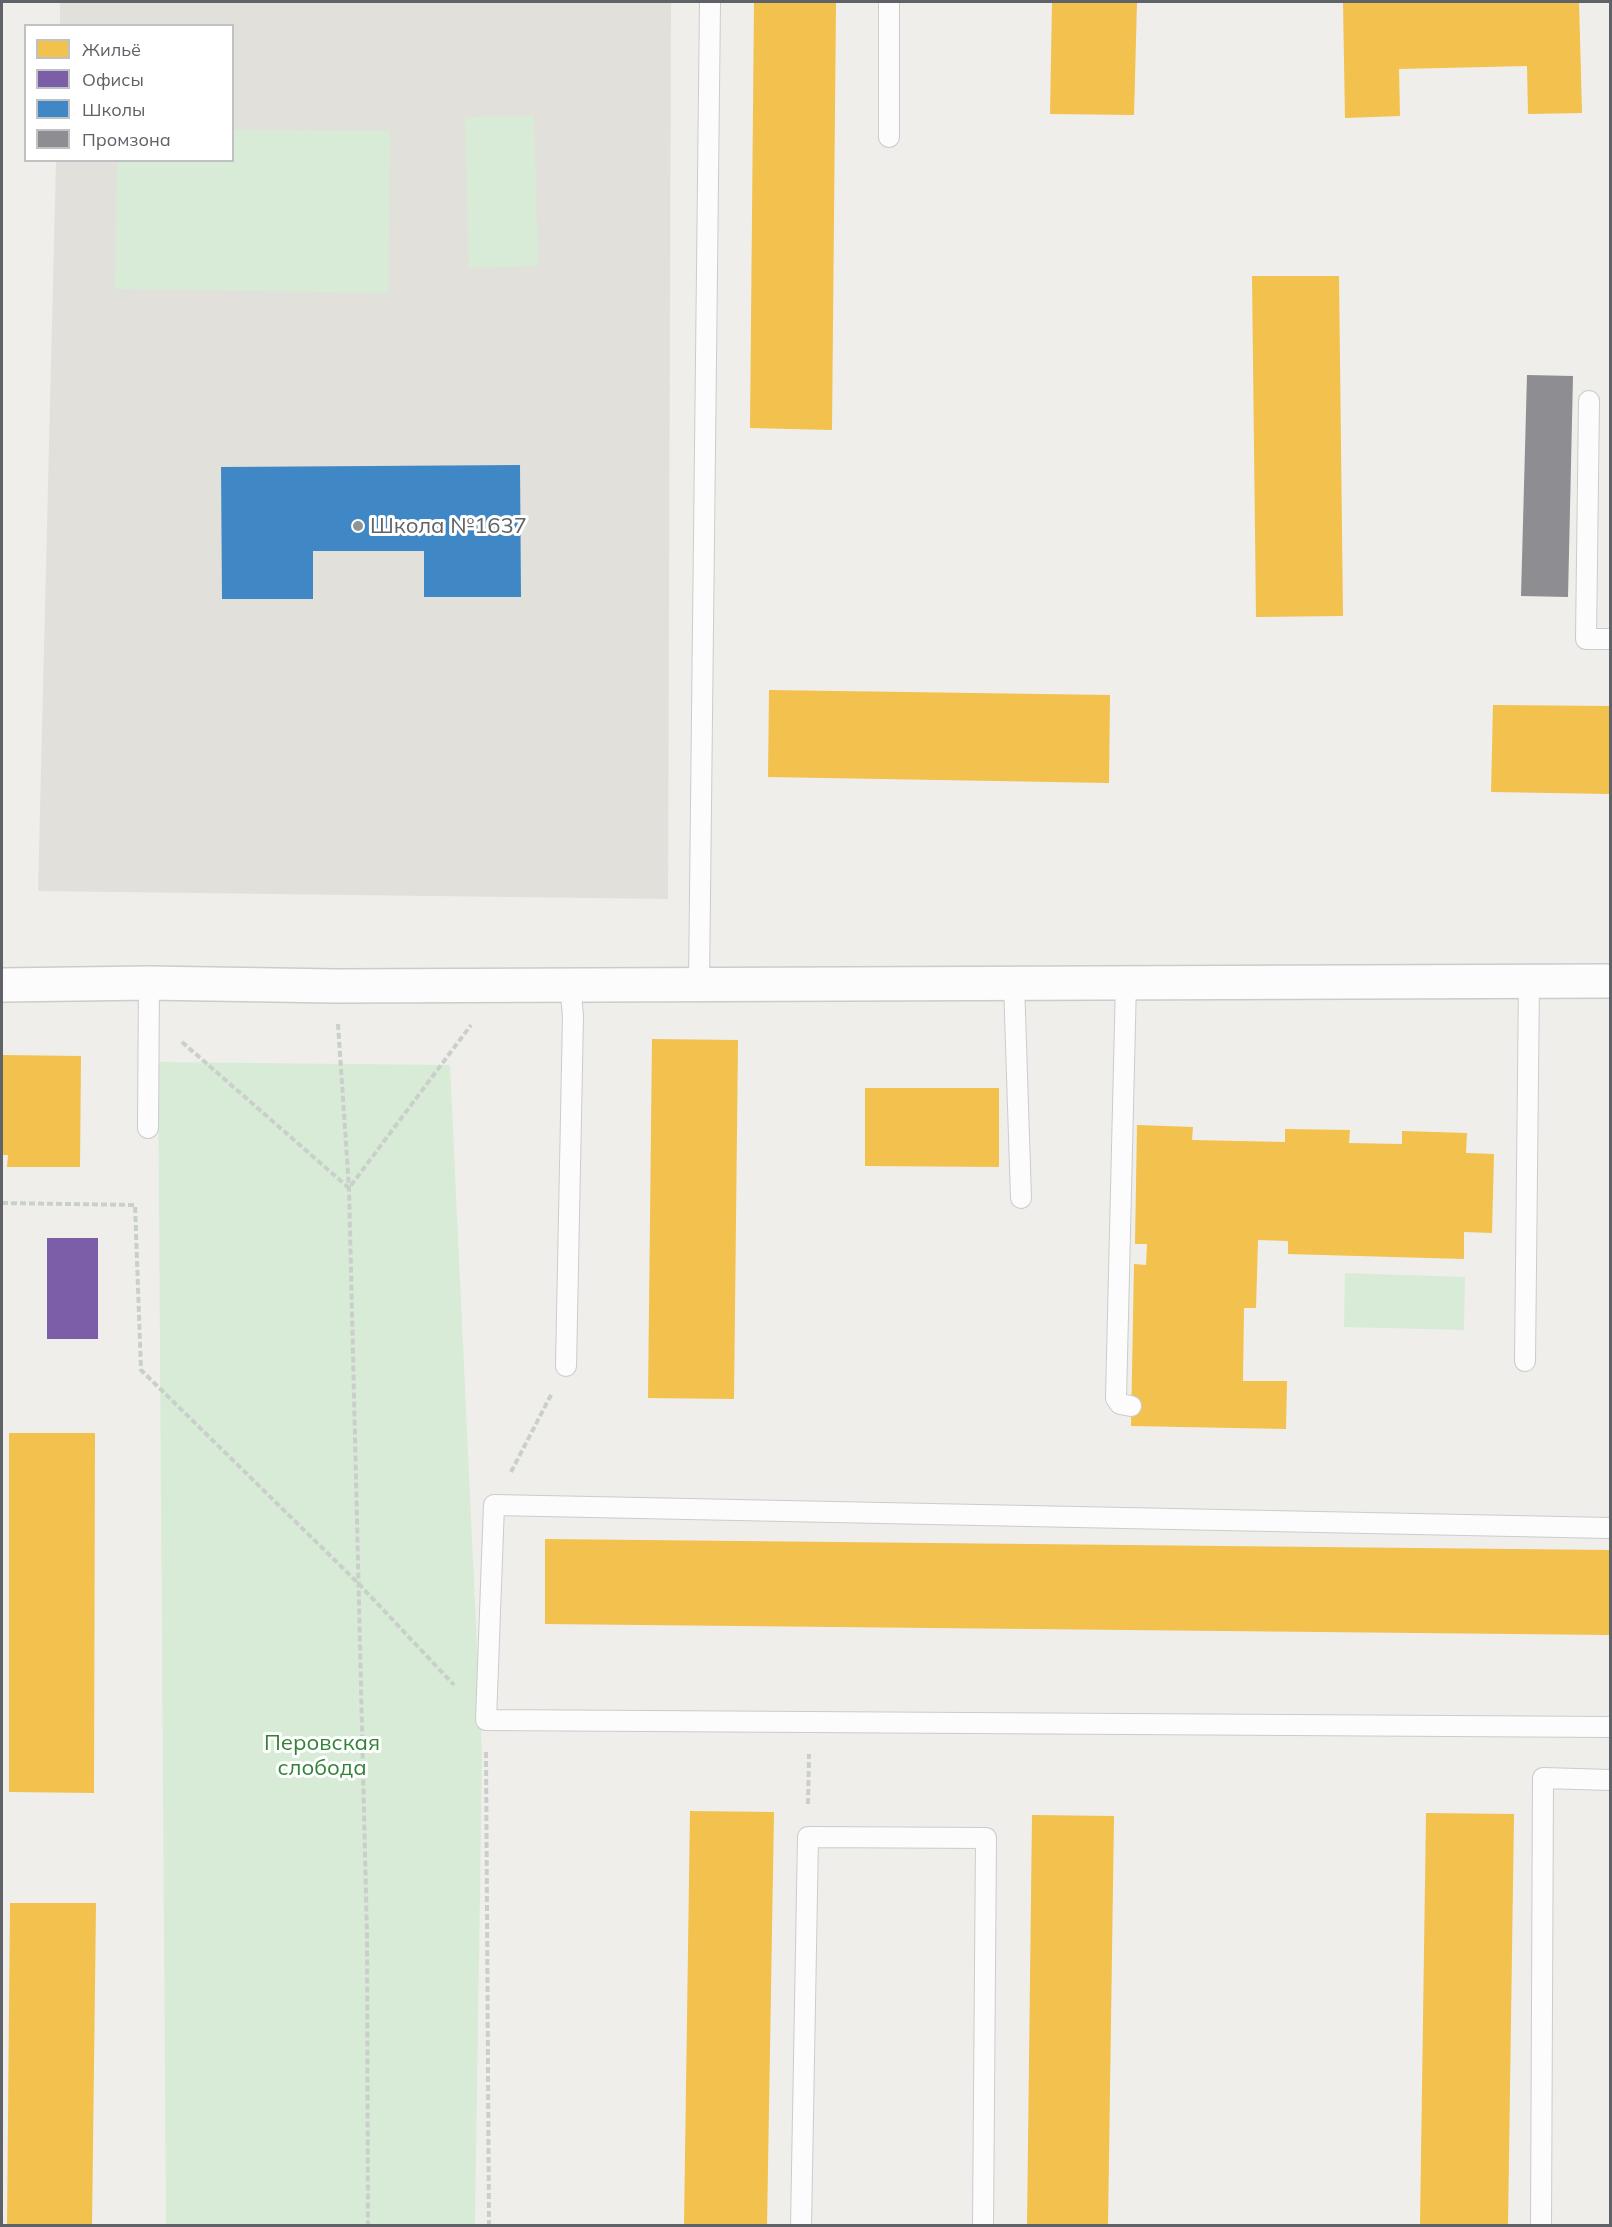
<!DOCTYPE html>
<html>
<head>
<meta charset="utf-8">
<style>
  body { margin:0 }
  #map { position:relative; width:1612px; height:2227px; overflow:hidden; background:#efeeea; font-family:Mulish,sans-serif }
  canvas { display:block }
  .frame { position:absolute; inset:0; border:3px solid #5f6368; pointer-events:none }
  .legend { position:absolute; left:24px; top:24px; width:210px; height:138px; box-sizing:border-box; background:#fff; border:2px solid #bfc1c3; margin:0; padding:8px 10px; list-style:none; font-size:18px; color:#5f6368 }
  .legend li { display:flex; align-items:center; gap:12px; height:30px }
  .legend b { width:30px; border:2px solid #bfc1c3 }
</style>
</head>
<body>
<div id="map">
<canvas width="1612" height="2227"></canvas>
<div class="frame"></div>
<ul class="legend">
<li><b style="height:16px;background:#f2c14e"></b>Жильё</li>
<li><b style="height:16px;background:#7b5ea7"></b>Офисы</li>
<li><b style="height:16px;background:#3f88c5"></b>Школы</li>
<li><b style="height:16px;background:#8d8d92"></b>Промзона</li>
</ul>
</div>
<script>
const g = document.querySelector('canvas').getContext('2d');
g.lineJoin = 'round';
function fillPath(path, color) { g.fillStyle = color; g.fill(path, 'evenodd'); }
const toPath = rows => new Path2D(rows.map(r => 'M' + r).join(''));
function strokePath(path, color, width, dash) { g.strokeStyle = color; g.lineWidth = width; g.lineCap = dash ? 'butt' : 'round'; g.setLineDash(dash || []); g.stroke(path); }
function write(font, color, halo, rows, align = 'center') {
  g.font = font + ' Mulish,sans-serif'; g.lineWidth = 6; g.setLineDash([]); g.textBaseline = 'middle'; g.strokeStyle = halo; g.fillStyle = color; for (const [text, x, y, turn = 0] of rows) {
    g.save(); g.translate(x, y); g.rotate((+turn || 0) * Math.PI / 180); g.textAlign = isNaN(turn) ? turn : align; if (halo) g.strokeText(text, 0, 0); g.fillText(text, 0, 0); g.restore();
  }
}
const education = toPath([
  [60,2,671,2,668,899,38,891,56,161,232,160,232,26,60,25]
]);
const green = toPath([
  [534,116,538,266,469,268,465,117],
  [233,130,390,131,388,293,115,289,117,161,232,160],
  [158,1062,450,1065,482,1755,475,2225,166,2225],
  [1345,1273,1465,1277,1464,1330,1344,1327]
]);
const homes = toPath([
  [754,2,836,2,832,430,750,428],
  [1052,2,1137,2,1134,115,1050,114],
  [1343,2,1579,2,1582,113,1528,114,1527,66,1399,69,1400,116,1345,118],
  [1252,276,1339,276,1343,616,1256,617],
  [769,690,1110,695,1109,783,768,777],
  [1493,705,1610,706,1610,794,1491,792],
  [652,1039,738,1040,734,1399,648,1398],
  [2,1055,81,1056,80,1167,7,1167,8,1155,2,1155],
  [865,1088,999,1088,999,1167,865,1166],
  [1137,1125,1193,1127,1192,1140,1285,1142,1285,1129,1350,1130,1349,1143,1402,1144,1402,1131,1467,1133,1466,1153,1494,1154,1492,1233,1464,1232,1464,1259,1288,1254,1288,1241,1258,1240,1256,1308,1244,1308,1243,1381,1287,1381,1286,1429,1131,1426,1134,1264,1146,1265,1147,1244,1135,1244],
  [9,1433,95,1433,94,1793,9,1792],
  [545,1539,1610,1550,1610,1635,545,1624],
  [690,1811,774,1812,767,2226,684,2226],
  [1426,1813,1514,1814,1508,2226,1420,2226],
  [1032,1815,1114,1816,1108,2226,1027,2226],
  [10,1903,96,1903,92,2226,7,2226]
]);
const offices = toPath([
  [47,1238,98,1238,98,1339,47,1339]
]);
const schools = toPath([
  [520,465,521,597,424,597,424,551,313,551,313,599,222,599,221,467]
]);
const industry = toPath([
  [1527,375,1573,376,1568,597,1521,596]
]);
const path = toPath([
  [338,1024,349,1188,367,1936,368,2226],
  [182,1042,349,1188,471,1025],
  [2,1203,135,1205,141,1370,358,1583,454,1685],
  [511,1472,552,1393],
  [486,1752,489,2226],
  [808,1804,809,1754]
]);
const service = toPath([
  [889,137,889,2],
  [1589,401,1586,639,1610,639],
  [1126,982,1116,1398,1120,1404,1131,1406],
  [699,983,710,2],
  [1014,983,1021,1198],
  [148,1128,149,983],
  [1525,1361,1529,981],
  [566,1366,573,1016,570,984],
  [1610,1528,494,1505,486,1720,1610,1727],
  [801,2226,808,1837,986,1838,983,2226],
  [1541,2226,1543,1778,1610,1780]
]);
const minor = toPath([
  [2,985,149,983,336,986,1610,981]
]);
const markers = [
  [358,526,6,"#919496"]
];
const poiNames = [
  ["Школа №1637",370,526]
];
const parkNames = [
  ["Перовская",322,1743],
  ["слобода",322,1768]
];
fillPath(education, '#e2e0da');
fillPath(green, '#d8ebd6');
fillPath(homes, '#f2c14e');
fillPath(offices, '#7b5ea7');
fillPath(schools, '#3f88c5');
fillPath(industry, '#8d8d92');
strokePath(service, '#cbcccc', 22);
strokePath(minor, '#cbcccc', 36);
strokePath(path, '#cacfcc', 4, [6, 3]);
strokePath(service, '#fdfcfc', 20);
strokePath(minor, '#fdfcfc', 33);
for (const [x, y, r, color] of markers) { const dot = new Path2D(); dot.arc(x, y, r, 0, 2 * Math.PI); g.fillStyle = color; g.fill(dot); strokePath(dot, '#fff', 2); }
write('22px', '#5f6368', '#fff', poiNames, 'left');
write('22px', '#348238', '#fff', parkNames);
</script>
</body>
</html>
